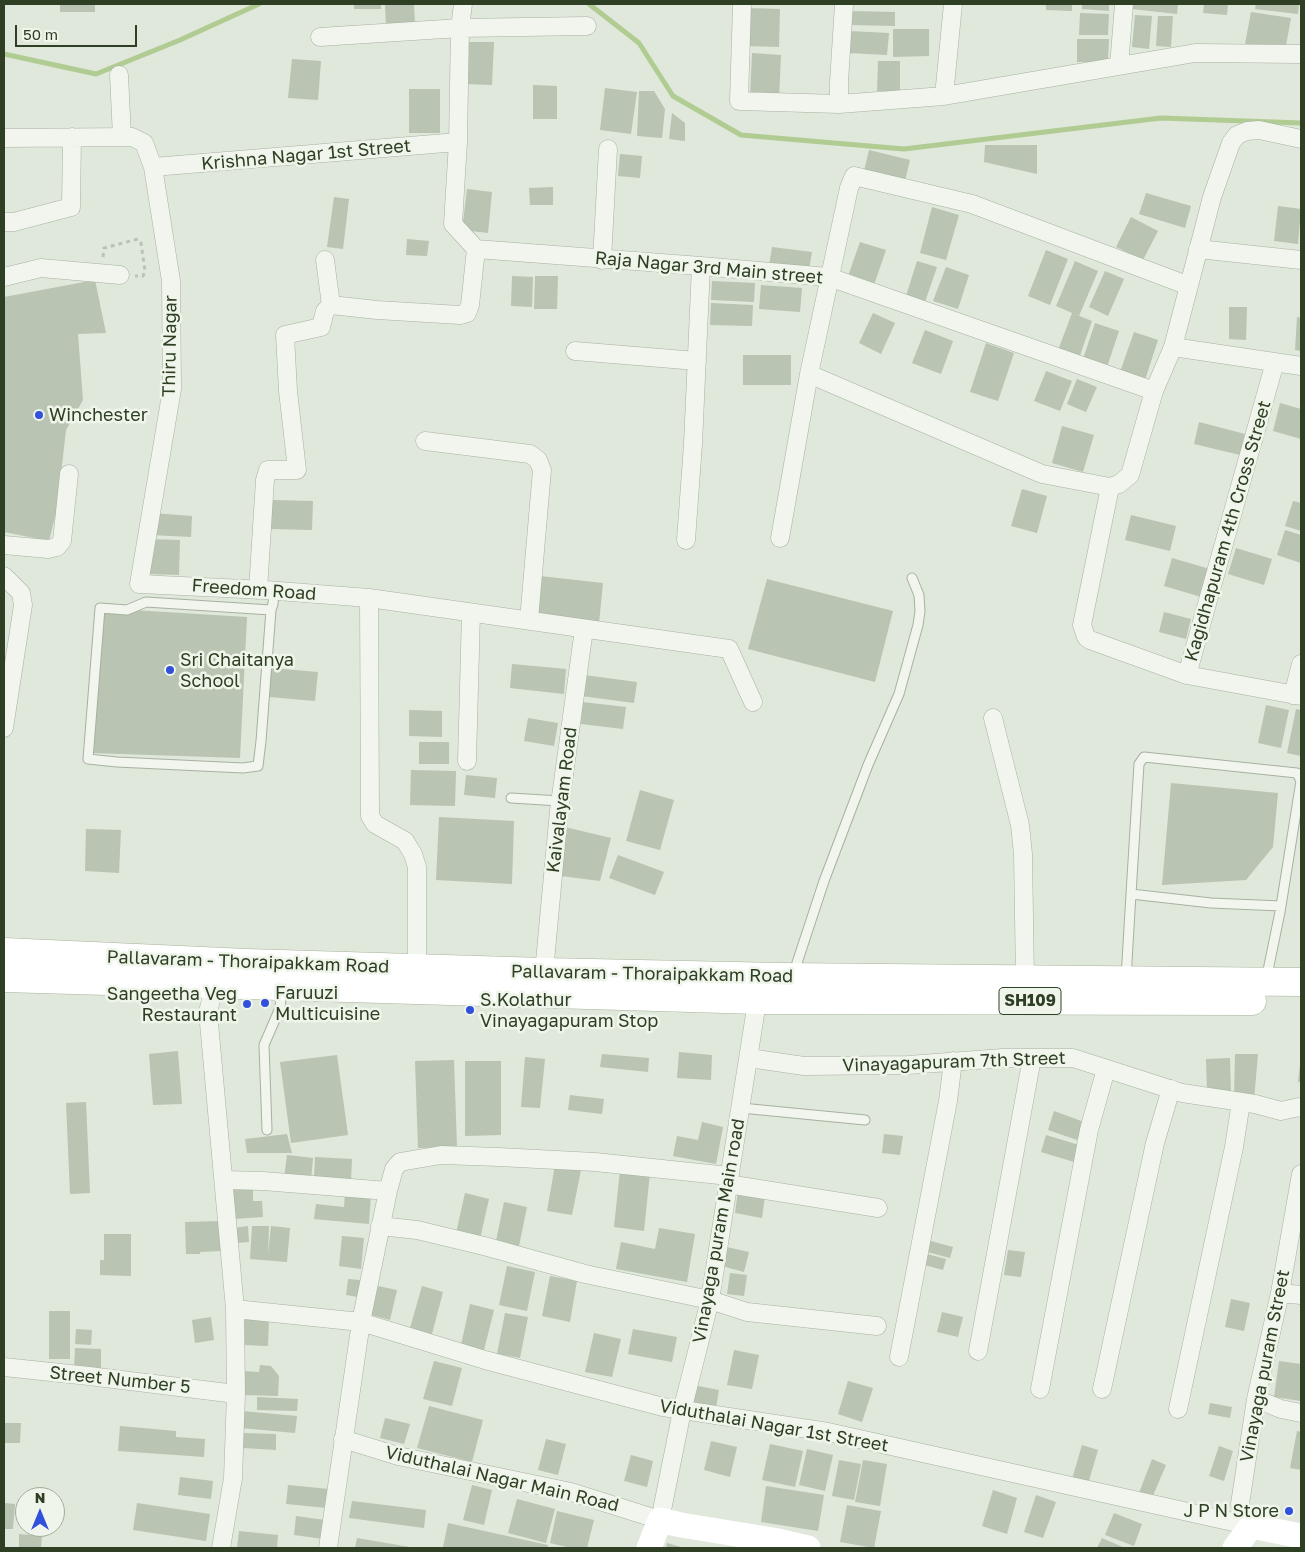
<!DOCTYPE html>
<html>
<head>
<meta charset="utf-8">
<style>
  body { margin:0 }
  #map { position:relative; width:1305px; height:1552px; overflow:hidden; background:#e0e7db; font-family:"Golos Text",sans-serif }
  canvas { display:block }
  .frame { position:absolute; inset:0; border:5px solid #2e3f24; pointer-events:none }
  .north { position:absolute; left:15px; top:1487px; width:50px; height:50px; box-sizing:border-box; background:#eff5ea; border:1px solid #a2ac9b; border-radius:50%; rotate:0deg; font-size:14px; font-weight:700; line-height:20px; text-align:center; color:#2e3f24 }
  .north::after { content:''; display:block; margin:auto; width:18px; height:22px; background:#3150db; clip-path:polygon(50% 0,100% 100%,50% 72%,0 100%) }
  .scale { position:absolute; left:15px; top:25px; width:122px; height:22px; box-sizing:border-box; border:2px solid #2e3f24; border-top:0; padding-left:6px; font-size:15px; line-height:18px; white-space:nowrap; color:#2e3f24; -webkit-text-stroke:4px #eff5ea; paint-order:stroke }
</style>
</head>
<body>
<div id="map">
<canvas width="1305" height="1552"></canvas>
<div class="frame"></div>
<div class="north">N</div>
<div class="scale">50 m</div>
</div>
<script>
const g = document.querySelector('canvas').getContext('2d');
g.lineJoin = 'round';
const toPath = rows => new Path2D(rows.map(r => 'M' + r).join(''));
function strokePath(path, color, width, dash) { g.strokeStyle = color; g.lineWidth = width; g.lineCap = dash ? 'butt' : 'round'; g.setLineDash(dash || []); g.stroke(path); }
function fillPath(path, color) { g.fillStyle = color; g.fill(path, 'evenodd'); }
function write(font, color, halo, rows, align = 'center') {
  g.font = font + ' "Golos Text",sans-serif'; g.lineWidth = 5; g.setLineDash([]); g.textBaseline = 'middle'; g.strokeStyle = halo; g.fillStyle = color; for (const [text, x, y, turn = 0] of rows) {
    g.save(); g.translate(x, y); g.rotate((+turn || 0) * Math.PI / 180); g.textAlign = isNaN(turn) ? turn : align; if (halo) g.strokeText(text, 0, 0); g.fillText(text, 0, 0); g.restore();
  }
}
const stream = toPath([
  [589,4,639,43,673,96,741,135,904,149,1161,118,1301,123],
  [4,54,96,74,180,40,259,4]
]);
const building = toPath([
  [60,4,95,4,95,12,60,12],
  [354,4,381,4,381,9,354,9],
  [385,4,414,4,415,26,386,27],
  [1046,4,1072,4,1072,11,1046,10],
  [1082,4,1109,4,1109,11,1082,9],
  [1132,4,1178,4,1177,14,1132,9],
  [1204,4,1228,4,1227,15,1203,13],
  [1256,4,1299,4,1298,14,1255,9],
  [747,8,780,9,779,47,745,46],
  [851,11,895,12,895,26,851,25],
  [1251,12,1291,18,1285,51,1245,44],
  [1080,13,1109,14,1108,35,1079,35],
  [1135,15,1152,16,1149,49,1132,47],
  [1158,16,1173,16,1171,47,1156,46],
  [893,29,929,29,929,56,893,57],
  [849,31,889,33,887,55,848,53],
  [1077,39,1109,39,1108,62,1077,62],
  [465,42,494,42,492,85,464,84],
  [752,53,781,55,779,99,750,97],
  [292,59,321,61,318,100,288,98],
  [878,61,900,61,900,91,877,91],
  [533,85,557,86,557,119,533,119],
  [605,88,637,92,631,134,600,130],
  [409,89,440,89,440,133,409,133],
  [639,91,654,91,665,109,662,138,637,136],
  [672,113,685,123,685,141,669,139],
  [985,145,1037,145,1037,174,984,162],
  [869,150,910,160,905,181,864,171],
  [620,154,642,156,640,178,618,176],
  [553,187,553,205,530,205,529,188],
  [467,189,492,192,488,233,462,230],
  [1146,193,1191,206,1185,228,1139,214],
  [334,197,349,199,343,249,327,247],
  [1278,206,1301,209,1298,244,1274,241],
  [932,207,959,215,946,260,920,253],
  [1131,217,1158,231,1143,260,1116,247],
  [407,239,429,241,427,256,406,255],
  [860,242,886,250,874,285,848,276],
  [772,247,812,252,809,270,769,266],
  [1046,250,1068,259,1050,305,1028,296],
  [917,261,937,267,925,302,906,296],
  [1075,261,1098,271,1079,316,1056,306],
  [946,267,969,275,958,309,933,301],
  [1105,271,1124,279,1108,316,1089,307],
  [512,276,533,277,532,307,511,306],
  [535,276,558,276,557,309,534,309],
  [95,280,106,333,78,334,83,400,66,430,57,509,49,541,4,532,4,297],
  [712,281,755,283,754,302,711,300],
  [761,285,802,288,800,312,759,309],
  [711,303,753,305,752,326,710,325],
  [1229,307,1247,307,1246,340,1229,339],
  [873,313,895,323,881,354,859,343],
  [1072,313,1092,321,1078,361,1057,353],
  [1297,317,1301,318,1301,351,1295,350],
  [1095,323,1119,331,1106,370,1082,362],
  [925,330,953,341,941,374,912,363],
  [1134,332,1158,340,1145,380,1120,372],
  [986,343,1014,353,998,401,970,392],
  [743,355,791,355,791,385,743,385],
  [1046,371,1072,381,1060,411,1034,401],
  [1077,379,1097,387,1086,412,1067,404],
  [1280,403,1301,409,1301,439,1273,431],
  [1199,422,1245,434,1240,455,1194,444],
  [1062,426,1094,435,1083,472,1052,463],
  [1022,489,1047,496,1037,533,1011,526],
  [272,500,313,501,312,530,271,529],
  [1293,501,1301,503,1301,531,1285,526],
  [152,513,192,516,191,537,151,535],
  [1131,515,1176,526,1170,551,1125,540],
  [1285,530,1301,535,1301,563,1277,555],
  [148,539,180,540,179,575,147,574],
  [1236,548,1272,559,1264,585,1228,574],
  [1172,558,1210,569,1201,597,1164,586],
  [540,576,603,583,599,623,535,615],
  [767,579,893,611,875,682,748,649],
  [100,608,247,617,240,758,92,753],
  [1164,612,1191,619,1186,639,1159,632],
  [512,664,566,669,564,694,510,688],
  [271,668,318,672,315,701,269,697],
  [584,675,637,682,634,703,581,696],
  [582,702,626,707,623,729,581,724],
  [1266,705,1289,710,1281,748,1258,743],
  [1296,709,1301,710,1301,756,1287,753],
  [409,710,442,711,442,737,409,736],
  [528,718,558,723,554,746,524,741],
  [419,742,449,742,449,764,419,764],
  [411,770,456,771,455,806,410,805],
  [466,775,497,778,495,798,464,795],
  [1171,783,1278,793,1273,847,1246,880,1162,885],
  [640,790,674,800,660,850,626,841],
  [439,817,514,821,512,884,436,880],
  [565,827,611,838,600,881,561,876],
  [86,829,121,830,119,873,85,871],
  [618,855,664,872,655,895,609,878],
  [178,1051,182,1104,153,1105,149,1054],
  [679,1052,712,1055,711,1080,677,1078],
  [602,1054,649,1058,648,1072,600,1067],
  [1235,1054,1258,1054,1254,1100,1234,1096],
  [337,1055,348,1135,291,1143,280,1062],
  [525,1057,545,1059,540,1108,521,1107],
  [1230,1058,1231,1094,1207,1094,1206,1059],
  [454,1060,457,1147,418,1148,415,1061],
  [465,1061,501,1061,501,1135,465,1136],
  [1300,1065,1301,1065,1301,1082,1298,1082],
  [570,1095,604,1099,602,1114,568,1110],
  [86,1102,90,1193,70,1194,66,1103],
  [1054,1111,1084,1122,1077,1140,1048,1130],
  [702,1122,723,1127,716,1164,673,1156,677,1136,698,1140],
  [287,1134,292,1153,247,1153,245,1139],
  [884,1134,903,1136,900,1155,882,1153],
  [1046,1135,1079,1145,1074,1162,1041,1152],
  [287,1155,313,1158,311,1181,284,1178],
  [315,1157,352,1159,351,1180,314,1178],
  [555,1165,581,1170,572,1215,547,1211],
  [620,1170,650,1173,644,1231,614,1227],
  [253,1182,253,1201,262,1201,263,1217,234,1219,232,1183],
  [345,1191,371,1193,369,1224,314,1219,316,1204,344,1207],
  [738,1191,765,1196,762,1218,735,1213],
  [465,1193,489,1199,480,1239,456,1233],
  [504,1202,527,1207,518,1251,495,1246],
  [220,1221,221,1251,200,1252,200,1254,186,1254,185,1222],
  [248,1226,249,1242,235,1243,233,1228],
  [252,1226,269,1226,268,1254,271,1226,290,1228,287,1262,250,1259],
  [659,1228,695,1234,687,1282,616,1269,621,1242,655,1249],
  [104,1234,131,1234,131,1276,100,1275,100,1260,104,1260],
  [342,1236,364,1238,361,1269,339,1266],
  [927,1240,953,1247,950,1258,924,1251],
  [727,1247,749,1252,744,1272,722,1266],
  [1008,1250,1025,1252,1021,1277,1004,1275],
  [923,1253,946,1259,943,1270,921,1264],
  [507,1266,535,1272,527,1311,499,1305],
  [730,1273,747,1275,744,1296,727,1294],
  [550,1276,577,1281,570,1322,542,1316],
  [348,1279,360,1280,358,1297,346,1295],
  [378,1286,397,1290,390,1320,371,1315],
  [422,1286,443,1292,432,1334,410,1328],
  [1231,1299,1250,1303,1244,1331,1225,1327],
  [470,1304,494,1310,484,1350,461,1345],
  [49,1311,70,1311,70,1359,49,1359],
  [942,1312,963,1317,958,1337,937,1332],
  [505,1313,528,1317,520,1358,497,1354],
  [211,1317,214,1340,195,1343,192,1320],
  [244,1318,269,1318,268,1346,243,1345],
  [76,1329,92,1330,91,1345,75,1344],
  [633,1329,677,1337,672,1362,628,1354],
  [594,1333,621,1339,612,1377,585,1372],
  [75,1348,101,1349,101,1371,74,1370],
  [734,1350,759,1355,752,1389,727,1385],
  [434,1361,462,1368,452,1406,423,1399],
  [1279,1361,1301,1364,1301,1401,1274,1397],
  [260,1365,271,1366,279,1376,278,1396,243,1395,244,1371,259,1372],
  [848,1381,873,1388,862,1422,838,1414],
  [693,1385,719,1390,716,1408,690,1404],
  [257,1397,298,1399,297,1411,257,1410],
  [1210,1403,1232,1407,1230,1418,1208,1414],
  [429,1406,483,1420,472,1462,417,1448],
  [242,1411,297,1416,295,1433,241,1428],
  [385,1418,410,1424,404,1444,380,1438],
  [4,1423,21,1423,20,1443,4,1443],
  [120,1426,176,1431,176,1437,205,1439,204,1457,118,1451],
  [1297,1431,1301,1432,1301,1470,1290,1468],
  [243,1433,276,1434,276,1450,243,1448],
  [546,1439,566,1444,558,1475,538,1470],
  [711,1441,737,1447,730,1477,704,1470],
  [770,1444,803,1451,795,1487,762,1480],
  [1082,1445,1098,1450,1088,1484,1072,1479],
  [1219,1446,1233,1451,1224,1481,1209,1476],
  [807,1449,833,1455,825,1491,799,1485],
  [631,1455,653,1461,647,1487,624,1481],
  [1152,1459,1166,1465,1152,1498,1139,1493],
  [839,1460,861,1464,854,1500,832,1496],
  [863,1460,887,1464,880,1506,855,1502],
  [180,1477,213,1481,211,1499,178,1495],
  [288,1485,329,1489,327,1508,286,1504],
  [472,1485,492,1490,484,1525,463,1520],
  [766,1486,824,1495,818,1531,761,1522],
  [993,1490,1017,1498,1007,1534,982,1526],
  [1036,1495,1056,1502,1043,1538,1024,1532],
  [517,1499,555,1509,546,1543,508,1533],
  [352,1501,426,1510,424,1528,349,1518],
  [4,1503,15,1504,13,1529,4,1529],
  [137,1503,210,1514,206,1541,133,1530],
  [847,1505,881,1511,874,1548,840,1542],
  [557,1511,594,1520,587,1548,571,1548,550,1543],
  [1114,1513,1142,1524,1134,1546,1105,1535],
  [296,1516,325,1520,323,1539,294,1535],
  [448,1523,548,1545,548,1548,449,1548,443,1547],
  [239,1531,278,1535,277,1548,237,1548],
  [19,1534,42,1536,41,1548,19,1548],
  [357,1538,410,1547,410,1548,355,1548],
  [1102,1538,1125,1548,1097,1548],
  [667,1543,685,1548,666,1548]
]);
const path = toPath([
  [103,257,104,248,138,239,141,243,145,271,143,276,135,276]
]);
const lane = toPath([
  [271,610,146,602,127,610,100,608,88,759,117,762,243,768,258,766,261,741,271,610,273,604,274,591],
  [511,798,560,801],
  [793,975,824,881,868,765,899,694,918,625,920,611,919,595,912,578],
  [1126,978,1131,894],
  [1266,980,1280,912,1281,906,1301,781,1297,773,1144,757,1139,764,1131,894,1211,903,1281,906],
  [741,1108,865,1120],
  [267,1130,264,1045,280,1008,282,989]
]);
const street = toPath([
  [463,4,460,28,458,142,453,224,476,249,701,266,829,277,1154,391],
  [742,4,739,101,839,104,944,96,1195,53,1301,54],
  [320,37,460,28,587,26],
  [1119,66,1124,4],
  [119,75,122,137],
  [944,96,953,4],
  [839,104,839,82,844,4],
  [4,138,132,137,144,143,153,167,171,281,172,389,139,584,266,590,369,598],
  [153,167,458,142],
  [4,222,14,222,71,207,72,137],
  [1198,249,1301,260],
  [325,260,331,305,377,310,460,315,467,313,470,305,476,249],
  [602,260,608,149],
  [4,277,41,268,120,275],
  [1173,347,1301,366],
  [575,351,697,361],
  [1275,362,1187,675,1301,696],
  [809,374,1042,474,1110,487,1119,484,1130,475,1154,391,1173,347,1212,197,1231,143,1237,135,1247,131,1259,130,1301,139],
  [425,441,530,454,538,460,542,470,529,620],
  [1110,487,1082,625,1086,637,1090,640,1187,675],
  [780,538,809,374,849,188,854,176,972,204,1189,286],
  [686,540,693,444,701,266],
  [4,545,48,549,57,547,62,541,69,474],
  [4,576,21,593,23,605,4,728],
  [258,590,265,480,268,470,297,470,288,391,285,335,321,327,325,311,331,305],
  [1293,695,1301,664],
  [993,718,1020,825,1023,854,1025,980],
  [467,761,471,613],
  [417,968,417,867,413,854,405,841,375,824,370,816,369,598,729,649,753,702],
  [544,972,559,811,584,629],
  [215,984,208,1012,235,1309,236,1394,233,1478,221,1548],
  [749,1058,804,1066,908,1065,1003,1058,1073,1058,1182,1093,1255,1104,1281,1111,1299,1107,1301,1108],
  [224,1180,263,1181,388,1191],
  [729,1182,734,1185,878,1208],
  [380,1226,417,1230,484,1246,585,1274,710,1300,747,1312,877,1326],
  [1280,1293,1301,1295],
  [235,1309,361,1322,485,1360,663,1407,828,1432,1251,1526],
  [978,1351,1032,1058],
  [899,1357,948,1101,953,1061],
  [4,1367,89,1376,236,1394],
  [1040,1389,1089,1130,1106,1069],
  [1102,1389,1155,1143,1171,1089],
  [1256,1399,1281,1409,1301,1413],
  [1178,1409,1234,1147,1241,1102],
  [343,1439,398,1456,571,1492,660,1520,682,1411,710,1300,759,989],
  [1251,1526,1240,1504,1256,1399,1280,1293,1301,1174],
  [328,1548,361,1322,388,1191,394,1169,400,1162,441,1155,499,1157,595,1162,729,1176]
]);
const secondary = toPath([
  [649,1548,660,1520,681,1525,773,1540,808,1548],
  [1235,1548,1251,1526,1301,1536]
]);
const primary = toPath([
  [4,952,247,963,544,972,782,977,1301,982],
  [4,978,759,1000,1252,1001]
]);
const markers = [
  [39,415,5,"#3150db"],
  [170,670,5,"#3150db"],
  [265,1003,5,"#3150db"],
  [247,1004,5,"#3150db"],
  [470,1010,5,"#3150db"],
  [1289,1511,5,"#3150db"]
];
const shields = [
  [1030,1001,62]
];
const shieldNames = [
  ["SH109",1030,1001]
];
const streetNames = [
  ["Krishna Nagar 1st Street",306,155,-5],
  ["Raja Nagar 3rd Main street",709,268,5],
  ["Thiru Nagar",170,346,-89],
  ["Kagidhapuram 4th Cross Street",1228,531,-74],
  ["Freedom Road",254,590,4],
  ["Kaivalayam Road",562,800,-83],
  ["Pallavaram - Thoraipakkam Road",248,962,2],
  ["Pallavaram - Thoraipakkam Road",652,974,1],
  ["Vinayagapuram 7th Street",954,1062,-2],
  ["Vinayaga puram Main road",719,1231,-80],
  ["Vinayaga puram Street",1265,1366,-79],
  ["Street Number 5",120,1380,6],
  ["Viduthalai Nagar 1st Street",774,1426,10],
  ["Viduthalai Nagar Main Road",502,1479,13]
];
const poiNames = [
  ["Winchester",49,415],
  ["Sri Chaitanya",180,660],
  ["School",180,681],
  ["Faruuzi",275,993],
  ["Multicuisine",275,1014],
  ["Sangeetha Veg",237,994,"right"],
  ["Restaurant",237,1015,"right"],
  ["S.Kolathur",480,1000],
  ["Vinayagapuram Stop",480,1021],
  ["J P N Store",1279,1511,"right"]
];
strokePath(stream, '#b0cc92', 5);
fillPath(building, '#b9c4b2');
strokePath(lane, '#a7b1a0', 11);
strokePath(street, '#a7b1a0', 19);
strokePath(primary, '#a5b499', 29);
strokePath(path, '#bac2b5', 3, [4, 4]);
strokePath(lane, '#f1f5ee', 9);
strokePath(street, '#f1f5ee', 18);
strokePath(secondary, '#fff', 25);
strokePath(primary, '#fff', 28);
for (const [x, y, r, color] of markers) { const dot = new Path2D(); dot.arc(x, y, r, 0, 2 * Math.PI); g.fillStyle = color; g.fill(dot); strokePath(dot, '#eff5ea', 2); }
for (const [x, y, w] of shields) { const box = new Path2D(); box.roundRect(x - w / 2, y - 13.5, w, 27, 4); g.fillStyle = '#eff5ea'; g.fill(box); strokePath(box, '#2e3f24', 1); }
write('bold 16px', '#2e3f24', null, shieldNames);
write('18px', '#2e3f24', '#eff5ea', streetNames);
write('18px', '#2e3f24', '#eff5ea', poiNames, 'left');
</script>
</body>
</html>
